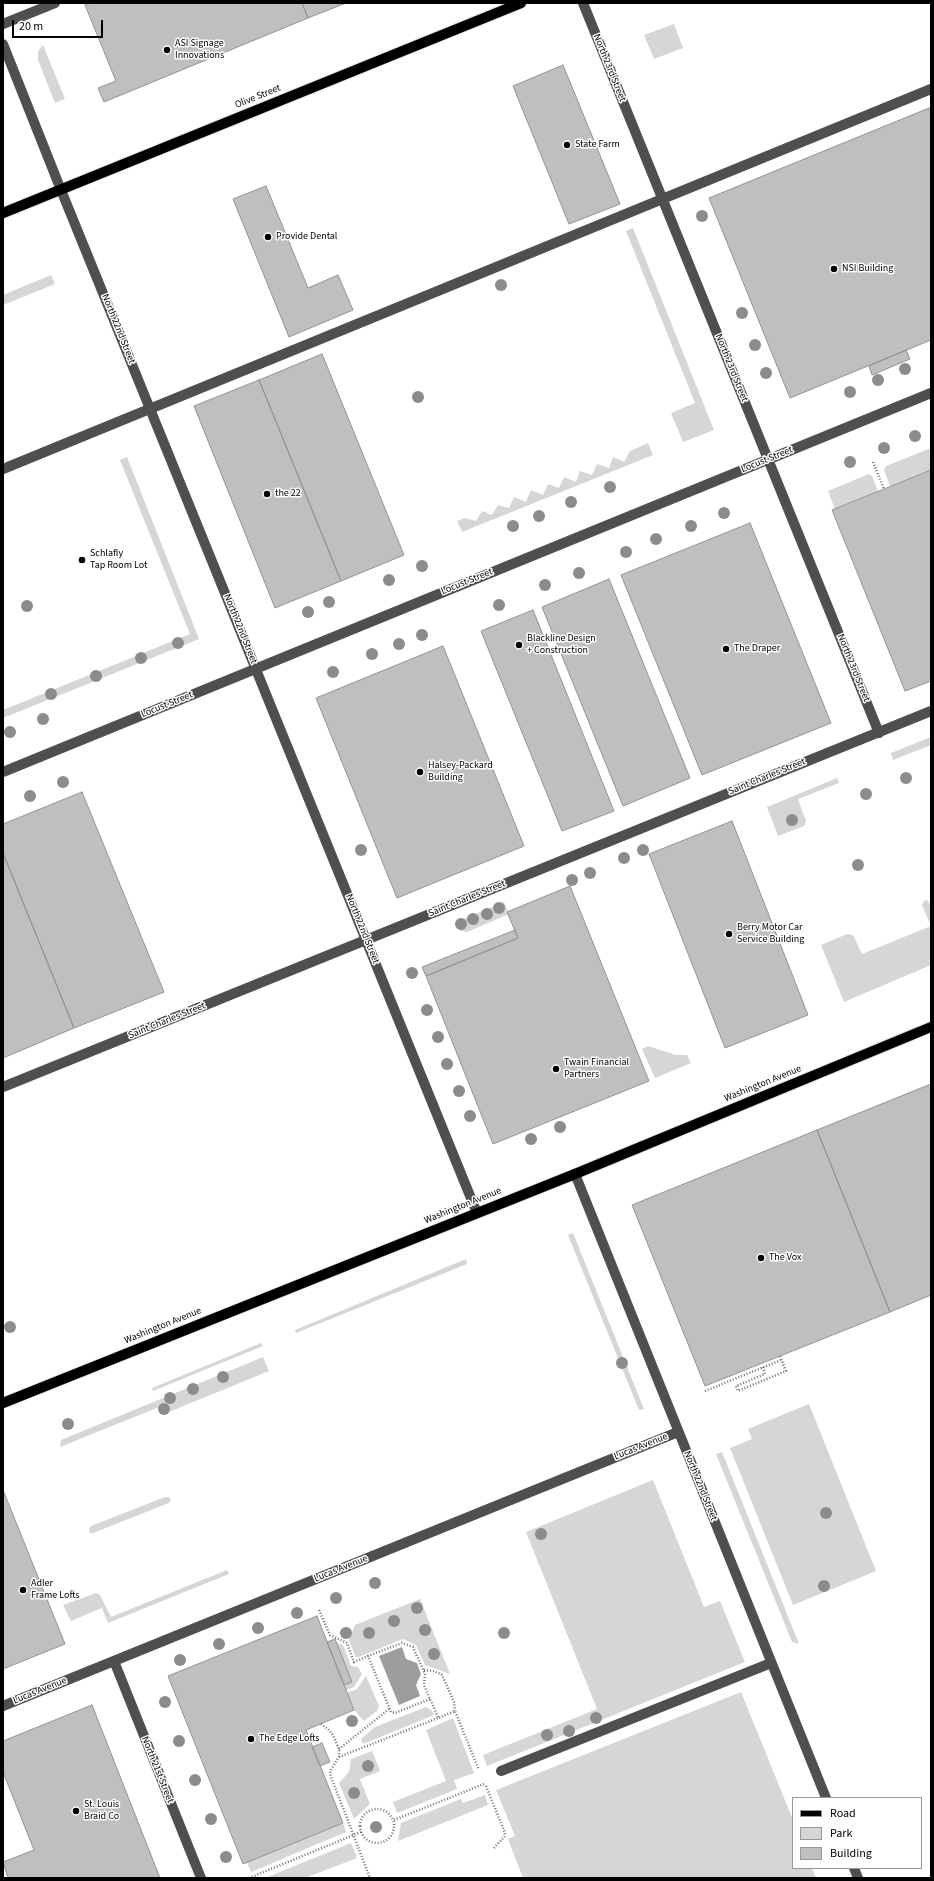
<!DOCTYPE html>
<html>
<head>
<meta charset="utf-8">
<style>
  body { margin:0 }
  #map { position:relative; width:934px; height:1881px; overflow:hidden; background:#fff; font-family:"Source Sans 3",sans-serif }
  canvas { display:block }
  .frame { position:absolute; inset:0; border:4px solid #000; pointer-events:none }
  .legend { position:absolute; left:792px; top:1797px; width:130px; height:72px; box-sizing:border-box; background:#fff; border:1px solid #999; margin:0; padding:5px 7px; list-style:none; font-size:12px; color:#000 }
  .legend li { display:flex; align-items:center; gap:8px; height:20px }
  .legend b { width:20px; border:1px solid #999 }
  .scale { position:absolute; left:12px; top:20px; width:91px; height:18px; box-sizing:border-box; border:2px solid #000; border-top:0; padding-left:5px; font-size:12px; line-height:14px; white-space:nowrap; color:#000; -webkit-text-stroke:3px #fff; paint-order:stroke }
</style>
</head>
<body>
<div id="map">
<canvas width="934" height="1881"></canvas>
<div class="frame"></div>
<ul class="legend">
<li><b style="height:5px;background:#000"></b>Road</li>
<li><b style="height:11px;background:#d6d6d6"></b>Park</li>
<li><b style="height:11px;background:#bfbfbf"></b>Building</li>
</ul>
<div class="scale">20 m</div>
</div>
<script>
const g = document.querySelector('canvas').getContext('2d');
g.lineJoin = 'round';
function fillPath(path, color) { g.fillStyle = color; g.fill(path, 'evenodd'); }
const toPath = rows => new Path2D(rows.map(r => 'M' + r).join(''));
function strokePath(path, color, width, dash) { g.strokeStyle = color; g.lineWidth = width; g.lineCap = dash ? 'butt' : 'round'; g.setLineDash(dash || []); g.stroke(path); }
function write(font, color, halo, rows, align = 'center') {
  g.font = font + ' "Source Sans 3",sans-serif'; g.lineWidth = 3; g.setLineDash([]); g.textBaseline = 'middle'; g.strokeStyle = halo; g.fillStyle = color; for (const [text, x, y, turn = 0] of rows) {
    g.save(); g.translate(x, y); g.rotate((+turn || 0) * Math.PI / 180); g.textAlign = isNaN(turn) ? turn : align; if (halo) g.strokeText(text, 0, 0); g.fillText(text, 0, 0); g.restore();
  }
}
const green = toPath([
  [674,24,683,48,654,59,644,35],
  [43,45,65,99,55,103,38,60,38,51],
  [633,228,714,430,683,442,671,413,695,403,626,231],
  [51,275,55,284,3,305,3,295],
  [648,443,653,455,462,532,457,521,465,518,476,521,482,511,492,515,498,505,509,508,514,497,526,502,531,490,543,495,548,484,559,488,564,477,576,482,580,471,592,475,597,464,609,468,613,457,624,462,630,451],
  [931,448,931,470,890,486,884,470,886,466],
  [127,457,199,639,3,718,3,710,190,634,120,460],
  [869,474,872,476,878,491,835,509,828,491],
  [931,737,931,745,893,760,891,753],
  [837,778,839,783,798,799,806,821,804,826,778,836,767,807],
  [927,900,931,906,931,965,844,1002,821,945,847,934,853,935,862,954,931,926,922,905,924,901],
  [504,902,509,914,467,932,461,931,458,928,458,923,461,920],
  [648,1046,676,1055,687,1055,691,1063,655,1078,642,1049],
  [573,1233,644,1409,639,1410,568,1235],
  [466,1259,467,1264,296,1333,295,1330],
  [261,1343,263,1346,153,1391,152,1388],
  [263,1357,269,1371,164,1414,159,1407,60,1447,61,1440],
  [809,1404,876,1571,793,1605,730,1448,752,1439,748,1429],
  [722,1452,799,1644,792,1642,716,1454],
  [653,1480,704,1607,720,1601,745,1662,487,1766,483,1755,597,1709,526,1532],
  [165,1497,169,1497,171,1500,169,1503,93,1533,90,1533,89,1529,91,1526],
  [227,1570,229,1574,108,1623,102,1608,71,1621,63,1605,96,1593,100,1595,111,1617],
  [420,1599,450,1674,425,1665,416,1645,403,1639,356,1658,349,1640,355,1625],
  [336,1643,343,1645,351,1666,358,1667,362,1674,354,1687,346,1690,344,1685,352,1682],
  [366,1676,379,1706,377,1711,364,1721,354,1710,347,1693,357,1689],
  [741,1692,793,1820,793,1868,812,1868,816,1878,523,1878,508,1839,515,1836,496,1790],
  [426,1707,432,1711,434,1715,363,1744,361,1739,375,1727],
  [453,1718,474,1773,454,1780,457,1789,397,1813,393,1802,446,1781,426,1730],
  [372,1751,380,1771,360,1779,370,1804,354,1819,339,1783,349,1772,351,1759],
  [485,1795,488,1805,398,1841,401,1823,461,1799,463,1803],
  [343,1823,346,1832,251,1872,247,1862],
  [351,1843,357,1858,305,1878,265,1878]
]);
const water = toPath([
  [402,1647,406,1659,417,1663,421,1674,416,1685,420,1696,399,1705,379,1656]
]);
const building = toPath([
  [91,3,302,3,308,18,104,102,98,88,116,81,85,5,91,3],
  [302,3,346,3,308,18,302,3],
  [563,65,620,204,569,224,513,86,563,65],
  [929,108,931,113,931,340,790,398,709,198,929,108],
  [266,186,308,288,338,275,353,310,289,337,233,199,266,186],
  [906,350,910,359,872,375,869,366,906,350],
  [322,354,404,555,341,581,259,380,322,354],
  [259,380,341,581,275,608,194,406,259,380],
  [931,470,931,681,905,691,832,510,931,470],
  [750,523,831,723,702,775,621,575,750,523],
  [609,579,690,778,623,806,542,607,609,579],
  [533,610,614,811,562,831,481,631,533,610],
  [443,646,524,846,397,898,316,698,443,646],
  [82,792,164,992,74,1028,3,853,3,824,82,792],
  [732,821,808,1015,725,1048,649,854,732,821],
  [3,853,74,1028,3,1058,3,853],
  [570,886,649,1081,493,1144,426,976,518,938,507,912,570,886],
  [515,930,518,938,426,976,422,967,515,930],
  [931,1084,931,1295,890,1312,817,1130,931,1084],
  [817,1130,890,1312,705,1386,632,1205,817,1130],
  [3,1490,65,1644,3,1669,3,1490],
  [317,1616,354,1710,306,1730,343,1823,243,1864,168,1676,317,1616],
  [335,1639,352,1682,344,1685,327,1642,335,1639],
  [92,1705,160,1878,8,1878,3,1862,34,1850,3,1772,3,1741,92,1705],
  [322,1743,330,1762,320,1766,312,1747,322,1743]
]);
const path = toPath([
  [873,462,884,489],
  [763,1367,765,1374,736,1386,738,1391,786,1371,780,1356],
  [705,1391,781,1360],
  [319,1610,330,1635,347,1643,354,1662,368,1656],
  [424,1670,434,1671,442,1675,454,1702,455,1711],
  [430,1699,395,1713,391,1712,368,1656,402,1643,413,1647,425,1674,424,1685,430,1699,435,1710,438,1718,455,1711,479,1770],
  [321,1724,328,1729,333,1735,339,1749,339,1757,330,1771,331,1777,370,1878],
  [339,1749,389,1709],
  [339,1757,438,1718],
  [486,1786,505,1833,505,1836,493,1849],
  '360 1826a17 17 0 1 1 34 0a17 17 0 1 1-34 0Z',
  [394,1820,484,1784],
  [249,1878,361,1832]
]);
const minor = toPath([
  [583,3,879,733],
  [3,24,55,3],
  [3,44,61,190,477,1213],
  [3,469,931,89],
  [3,772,931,393],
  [3,1087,931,711],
  [575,1174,826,1798],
  [114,1661,201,1878],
  [3,1706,678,1432],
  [501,1771,771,1663],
  [854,1868,858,1878]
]);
const major = toPath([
  [3,213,521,3],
  [3,1403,575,1174,931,1027]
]);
const trees = [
  [702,216],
  [501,285],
  [742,313],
  [755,345],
  [905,369],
  [766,373],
  [878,380],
  [850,392],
  [418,397],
  [915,436],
  [884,448],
  [850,462],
  [610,487],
  [571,502],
  [724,513],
  [539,516],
  [513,526],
  [691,526],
  [656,539],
  [626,552],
  [422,566],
  [579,573],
  [389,580],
  [545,585],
  [329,602],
  [499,605],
  [27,606],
  [308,612],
  [422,635],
  [178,643],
  [399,644],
  [372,654],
  [141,658],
  [333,672],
  [96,676],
  [51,694],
  [43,719],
  [10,732],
  [906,778],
  [63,782],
  [866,794],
  [30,796],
  [792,820],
  [361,850],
  [643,850],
  [624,858],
  [858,865],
  [590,873],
  [572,880],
  [499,908],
  [487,914],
  [473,919],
  [461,924],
  [412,973],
  [427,1010],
  [438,1037],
  [447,1064],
  [459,1091],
  [470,1116],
  [560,1127],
  [531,1139],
  [10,1327],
  [622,1363],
  [223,1377],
  [193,1389],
  [170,1398],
  [164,1409],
  [68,1424],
  [826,1513],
  [541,1534],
  [375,1583],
  [824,1586],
  [336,1598],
  [417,1608],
  [297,1613],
  [394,1621],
  [258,1628],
  [425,1630],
  [346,1633],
  [369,1633],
  [504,1633],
  [219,1644],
  [434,1654],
  [180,1660],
  [165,1702],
  [596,1718],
  [352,1721],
  [569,1731],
  [547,1735],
  [179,1741],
  [368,1766],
  [195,1780],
  [354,1793],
  [211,1819],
  [376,1827],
  [226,1857]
];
const markers = [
  [167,50,4,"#000"],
  [567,145,4,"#000"],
  [268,237,4,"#000"],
  [834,269,4,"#000"],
  [267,494,4,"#000"],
  [82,560,4,"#000"],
  [519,645,4,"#000"],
  [726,649,4,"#000"],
  [420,772,4,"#000"],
  [729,934,4,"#000"],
  [556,1069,4,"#000"],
  [761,1258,4,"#000"],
  [23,1590,4,"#000"],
  [251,1739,4,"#000"],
  [76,1811,4,"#000"]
];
const poiNames = [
  ["ASI Signage",175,44],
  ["Innovations",175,56],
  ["State Farm",575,145],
  ["Provide Dental",276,237],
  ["NSI Building",842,269],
  ["the 22",275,494],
  ["Schlafly",90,554],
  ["Tap Room Lot",90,566],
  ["Blackline Design",527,639],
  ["+ Construction",527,651],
  ["The Draper",734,649],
  ["Halsey-Packard",428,766],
  ["Building",428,778],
  ["Berry Motor Car",737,928],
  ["Service Building",737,940],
  ["Twain Financial",564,1063],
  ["Partners",564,1075],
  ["The Vox",769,1258],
  ["Adler",31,1584],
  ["Frame Lofts",31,1596],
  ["The Edge Lofts",259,1739],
  ["St. Louis",84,1805],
  ["Braid Co",84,1817]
];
const streetNames = [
  ["North 23rd Street",609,68,68],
  ["Olive Street",258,97,-22],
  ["North 22nd Street",118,329,68],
  ["North 23rd Street",731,368,68],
  ["Locust Street",767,460,-22],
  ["Locust Street",467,582,-22],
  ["North 22nd Street",240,629,68],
  ["North 23rd Street",853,668,68],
  ["Locust Street",167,705,-22],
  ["Saint Charles Street",767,777,-22],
  ["Saint Charles Street",467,899,-22],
  ["North 22nd Street",362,929,68],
  ["Saint Charles Street",167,1021,-22],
  ["Washington Avenue",763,1084,-22],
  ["Washington Avenue",463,1206,-22],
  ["Washington Avenue",163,1326,-22],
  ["Lucas Avenue",641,1447,-22],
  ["North 22nd Street",700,1486,68],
  ["Lucas Avenue",341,1569,-22],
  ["Lucas Avenue",40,1691,-22],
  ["North 21st Street",157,1770,68]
];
fillPath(green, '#d6d6d6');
fillPath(water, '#9d9d9d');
fillPath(building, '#bfbfbf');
strokePath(building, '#939393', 1);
strokePath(major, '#dbdbdb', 12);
strokePath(path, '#717171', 2.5, [1, 2]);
strokePath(minor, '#4f4f4f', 10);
strokePath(major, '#000', 10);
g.fillStyle = '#8c8c8c';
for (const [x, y] of trees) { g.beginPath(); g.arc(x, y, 6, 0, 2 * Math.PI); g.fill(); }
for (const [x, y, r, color] of markers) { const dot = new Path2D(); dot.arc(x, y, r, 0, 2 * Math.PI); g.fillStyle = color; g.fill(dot); strokePath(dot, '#fff', 1.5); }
write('10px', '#000', '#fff', poiNames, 'left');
write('10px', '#000', '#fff', streetNames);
</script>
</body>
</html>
